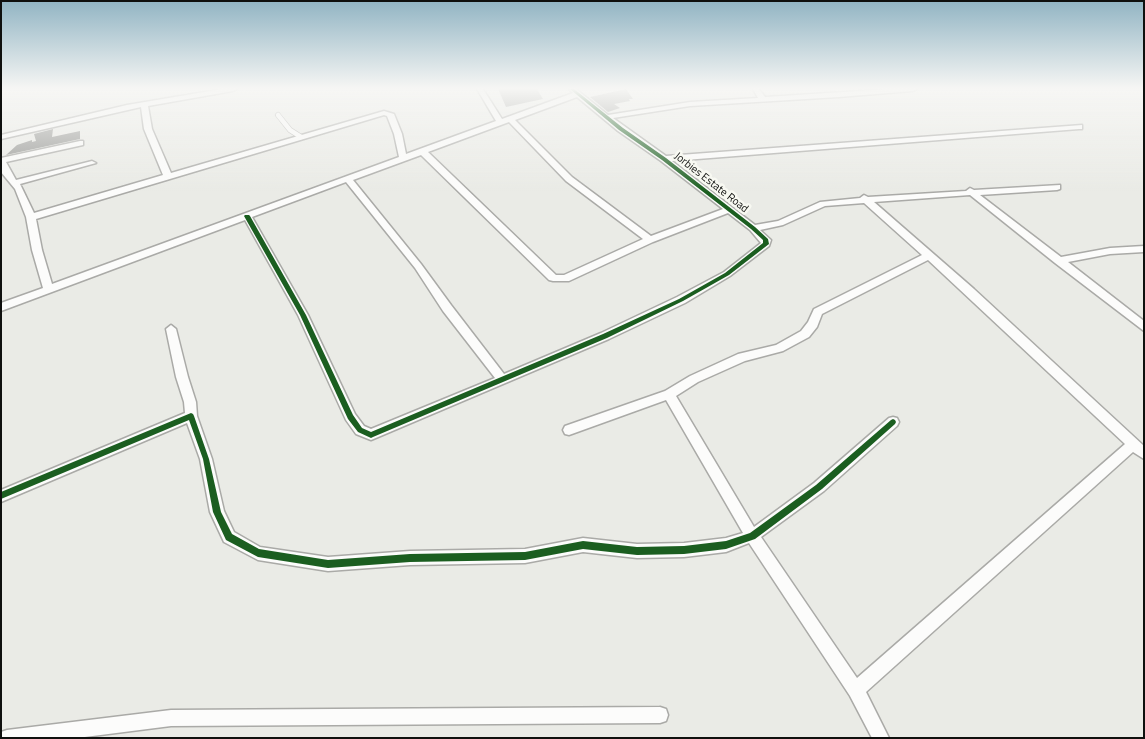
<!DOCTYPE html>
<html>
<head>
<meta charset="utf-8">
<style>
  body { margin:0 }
  #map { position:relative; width:1145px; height:739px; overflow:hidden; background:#eaebe6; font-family:"Titillium Web",sans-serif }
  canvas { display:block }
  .frame { position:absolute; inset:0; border:2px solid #0f100e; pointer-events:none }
</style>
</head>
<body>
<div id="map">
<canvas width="1145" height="739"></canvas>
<div class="frame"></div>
</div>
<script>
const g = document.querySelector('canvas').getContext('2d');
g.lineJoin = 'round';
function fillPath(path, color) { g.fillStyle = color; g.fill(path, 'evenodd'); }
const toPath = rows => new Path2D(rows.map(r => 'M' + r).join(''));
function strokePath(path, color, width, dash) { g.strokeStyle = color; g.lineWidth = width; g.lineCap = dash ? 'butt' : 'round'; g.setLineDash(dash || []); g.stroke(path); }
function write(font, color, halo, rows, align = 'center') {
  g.font = font + ' "Titillium Web",sans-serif'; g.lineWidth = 5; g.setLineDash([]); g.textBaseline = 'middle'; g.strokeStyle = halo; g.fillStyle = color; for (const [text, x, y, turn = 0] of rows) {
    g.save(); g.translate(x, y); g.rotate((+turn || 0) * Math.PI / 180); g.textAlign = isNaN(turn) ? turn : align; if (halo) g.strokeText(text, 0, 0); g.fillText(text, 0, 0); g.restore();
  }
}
const building = toPath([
  [498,89,537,89,543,99,506,107],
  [626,89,633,99,629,99,630,101,614,104,620,108,608,112,590,97],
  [53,129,52,137,80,131,80,139,6,155,17,145,32,140,32,142,36,141,34,134]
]);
const lane = toPath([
  [278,115,290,130,301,137]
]);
const street = toPath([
  [222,89,237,89,233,91,148,106,152,129,171,173,384,111,394,114,402,134,406,154,496,121,477,89,483,89,502,119,573,93,569,89,576,89,608,115,690,102,758,98,753,89,759,89,765,97,890,89,917,89,913,91,839,97,690,106,613,118,666,156,1082,125,1082,129,1079,129,672,161,755,225,778,221,820,202,860,198,864,195,868,197,966,191,970,188,974,190,1060,185,1060,189,1057,190,980,195,1061,257,1110,248,1144,246,1144,252,1110,254,1068,262,1144,321,1144,331,1055,263,970,195,874,202,974,289,1144,446,1144,459,1133,452,866,692,889,738,872,738,850,696,749,543,726,552,684,557,637,558,583,552,525,563,410,565,328,571,258,560,224,542,210,512,200,459,187,423,1,502,1,490,185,413,184,402,176,377,166,329,171,325,176,329,188,377,196,402,197,416,212,459,224,511,234,532,260,547,328,557,410,551,525,549,583,538,637,544,684,543,726,538,743,533,666,400,569,435,565,434,563,430,565,426,665,391,690,376,738,354,776,345,801,331,808,322,814,309,922,255,864,203,825,206,783,225,760,230,771,240,769,246,730,276,685,303,609,339,371,440,356,434,346,420,298,315,245,220,1,311,1,303,43,288,32,250,26,217,15,189,1,172,1,158,80,141,83,141,83,145,6,162,16,180,92,161,96,163,20,184,34,213,163,175,144,129,141,107,1,139,1,135,127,105,222,89],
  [577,97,618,131,661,161,723,209,651,236,572,177,515,120,577,97],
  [384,115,387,116,394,134,399,157,52,284,42,250,36,219,384,115],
  [509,122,566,181,643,239,564,275,556,275,428,152,509,122],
  [421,155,549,280,553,281,569,281,653,242,728,213,750,230,761,243,724,272,677,297,601,333,504,374,451,305,421,264,353,180,421,155],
  [346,182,415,268,443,311,495,378,371,429,364,426,355,414,308,315,252,217,346,182],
  [928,260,1125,444,857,678,761,537,824,491,897,426,899,422,897,418,893,417,889,418,814,483,754,527,676,396,698,382,745,361,783,351,809,337,817,327,822,314,928,260],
  [660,707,666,709,668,715,666,721,660,723,171,726,77,738,1,738,1,732,7,730,171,710,660,707]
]);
const cycleway = toPath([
  [570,89,574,89,623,128,666,158,755,227,768,239,769,244,729,275,683,301,607,338,373,437,371,438,358,432,348,419,300,315,244,216,245,215,249,215,250,216,306,315,353,415,362,428,371,432,603,334,679,299,725,273,763,243,763,240,751,229,662,160,619,130,570,89],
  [191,413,193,414,194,416,209,459,221,512,232,534,259,549,328,560,410,554,525,552,583,541,637,547,684,546,726,541,750,533,816,485,891,420,893,419,895,420,896,422,895,424,822,489,755,539,726,549,684,554,637,555,583,549,525,560,410,562,328,568,258,557,226,540,213,512,203,459,189,420,1,499,1,492,191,413]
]);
const farStreetnames = [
  ["Jorbies Estate Road",711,183,38]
];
fillPath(building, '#959693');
strokePath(lane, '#aaaaa7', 6);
strokePath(street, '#aaaaa7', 3);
strokePath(lane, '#fcfcfb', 4.5);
fillPath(street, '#fcfcfb');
fillPath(cycleway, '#1b5e20');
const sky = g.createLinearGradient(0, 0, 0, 192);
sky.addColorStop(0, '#91b4c3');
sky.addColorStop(0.46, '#f6f6f4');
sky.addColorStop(1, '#f6f6f400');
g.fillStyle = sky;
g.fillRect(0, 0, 1145, 192);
write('11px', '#0f100e', '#f8f9f2', farStreetnames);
</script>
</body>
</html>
